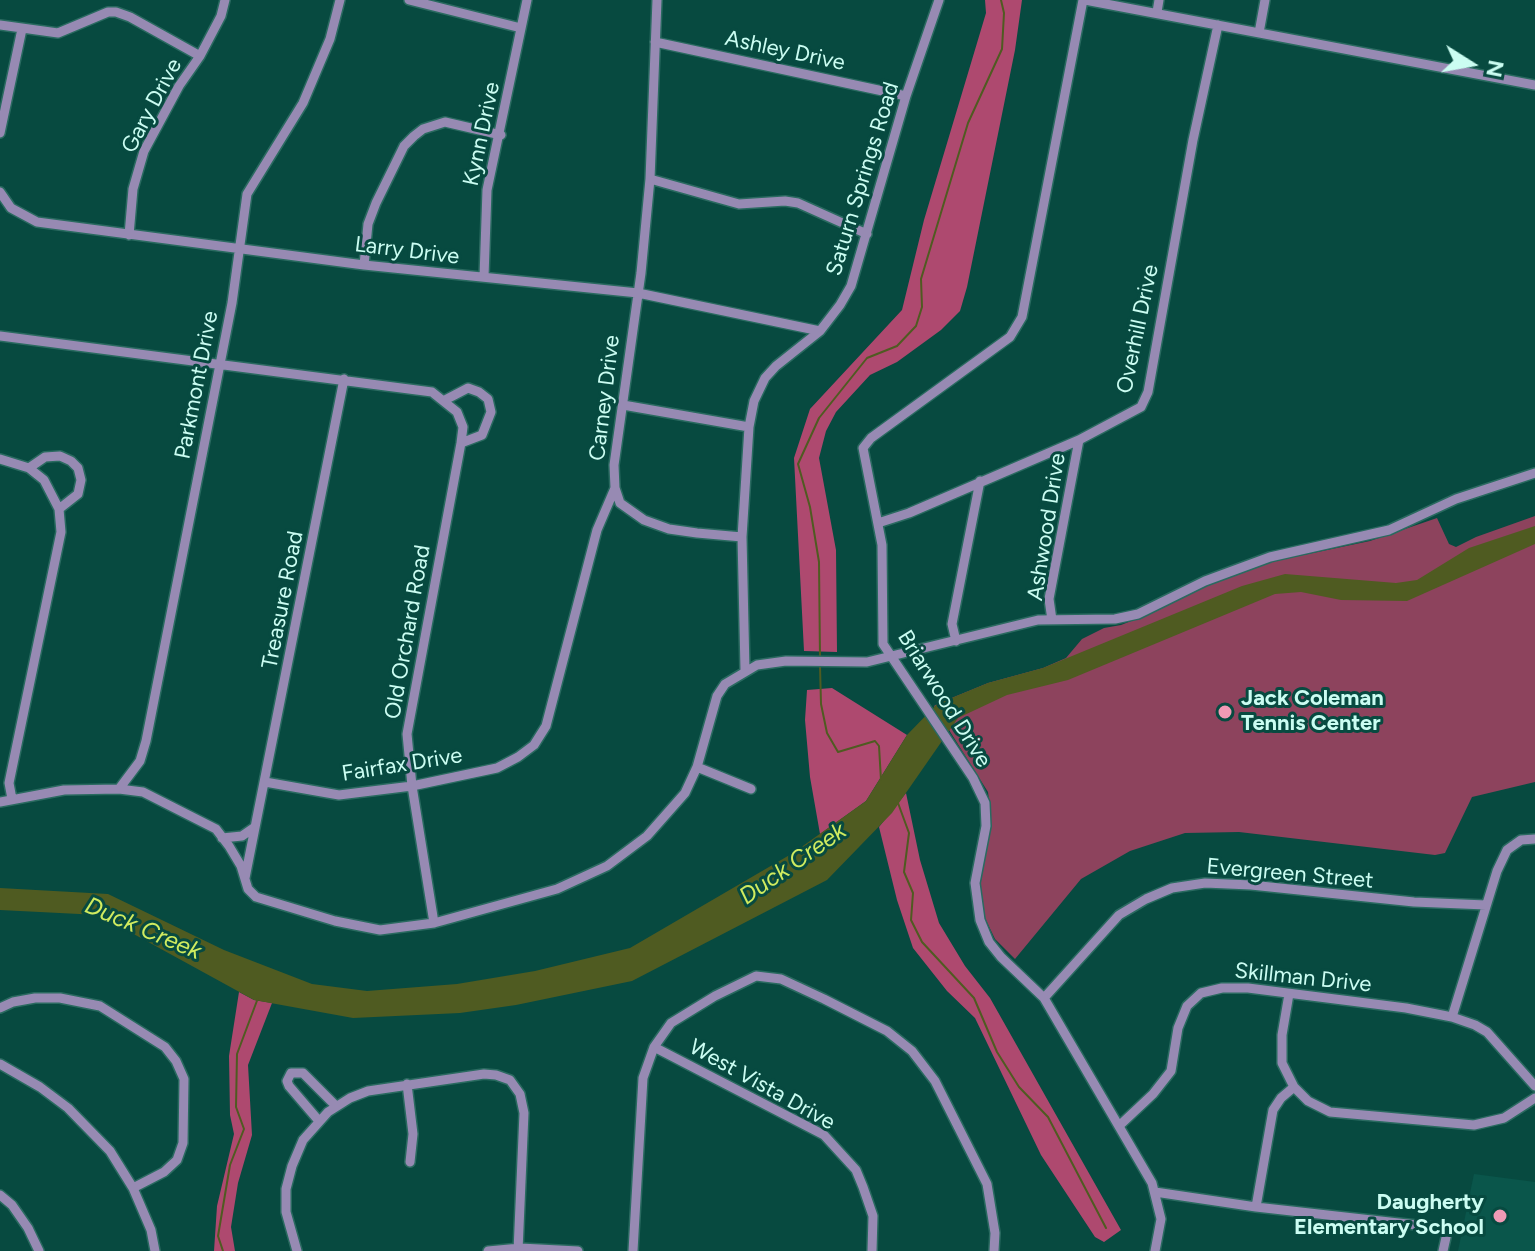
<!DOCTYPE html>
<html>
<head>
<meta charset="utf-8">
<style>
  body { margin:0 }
  #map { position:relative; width:1535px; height:1251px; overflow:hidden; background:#074a40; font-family:Figtree,sans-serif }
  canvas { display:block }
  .north { position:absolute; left:1431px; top:24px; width:80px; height:80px; -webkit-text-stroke:6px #074a40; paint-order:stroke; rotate:101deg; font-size:22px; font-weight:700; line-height:32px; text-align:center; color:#cbfdf2 }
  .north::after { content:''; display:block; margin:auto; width:28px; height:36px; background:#cbfdf2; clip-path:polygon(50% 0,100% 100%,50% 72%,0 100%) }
</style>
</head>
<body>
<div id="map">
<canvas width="1535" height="1251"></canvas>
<div class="north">N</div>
</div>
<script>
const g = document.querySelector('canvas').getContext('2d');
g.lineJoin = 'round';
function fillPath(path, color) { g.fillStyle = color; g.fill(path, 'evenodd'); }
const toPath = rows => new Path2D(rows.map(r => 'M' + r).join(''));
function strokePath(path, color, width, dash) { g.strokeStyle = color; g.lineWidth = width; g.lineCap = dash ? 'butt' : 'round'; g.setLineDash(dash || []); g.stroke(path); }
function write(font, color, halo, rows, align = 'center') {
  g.font = font + ' Figtree,sans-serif'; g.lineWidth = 6; g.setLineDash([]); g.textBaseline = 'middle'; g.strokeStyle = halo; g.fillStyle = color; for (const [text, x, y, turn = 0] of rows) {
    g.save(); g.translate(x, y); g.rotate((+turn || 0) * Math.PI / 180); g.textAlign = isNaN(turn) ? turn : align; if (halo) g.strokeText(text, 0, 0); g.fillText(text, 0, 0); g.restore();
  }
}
const built = toPath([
  [1474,1174,1535,1182,1535,1251,1458,1251]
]);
const green = toPath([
  [1535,516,1535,782,1472,797,1445,853,1435,855,1239,832,1185,833,1130,851,1081,879,1015,959,995,939,984,916,980,887,991,816,988,792,934,706,937,704,988,683,1043,668,1066,658,1082,639,1104,628,1121,625,1149,614,1212,582,1265,563,1370,541,1437,518,1449,544,1456,547,1476,537]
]);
const forest = toPath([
  [985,0,1022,0,1015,50,967,287,960,311,941,330,897,362,870,375,836,412,826,431,819,458,836,550,837,652,804,651,794,458,810,409,902,310,924,220,986,13],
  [832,688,907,735,866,801,820,834,810,777,805,720,807,690],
  [906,793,920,860,939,923,965,966,990,998,1121,1230,1104,1242,1095,1237,1041,1155,975,1018,947,991,913,948,897,900,879,827],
  [239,992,254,1000,272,1003,248,1065,252,1135,238,1183,231,1227,235,1251,214,1251,217,1206,234,1134,230,1115,229,1056]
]);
const water = toPath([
  [1535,526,1535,544,1407,601,1341,600,1301,592,1275,594,1068,680,1007,695,958,718,892,813,827,880,632,981,516,1005,460,1013,353,1018,254,1000,99,915,0,910,0,888,108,894,224,950,312,984,367,991,457,984,535,971,630,948,793,853,866,801,907,735,937,704,988,683,1043,668,1242,586,1285,574,1396,583,1417,580,1469,548]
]);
const stream = toPath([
  [820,659,819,562,810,507,798,464,819,418,867,358,897,346,916,326,922,307,921,279,968,123,1002,49,1004,13,1001,0],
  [820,666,821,704,827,733,838,752,875,741,879,746,881,780],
  [898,803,909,833,904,872,913,893,911,920,922,942,974,998,997,1052,1019,1087,1048,1117,1106,1228],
  [223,1251,218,1236,230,1165,244,1129,236,1107,237,1054,258,998]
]);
const minor = toPath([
  [409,0,521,28],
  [1083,0,1022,317,1010,337,871,438,863,448,882,545,883,644,973,778,985,803,986,826,975,883,980,920,989,942,1001,957,1044,998,1152,1183,1161,1219,1155,1251],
  [1085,0,1535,85],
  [1157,12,1159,0],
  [0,25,58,33,108,12,116,12,130,17,200,56],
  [1259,33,1265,0],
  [655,42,906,96],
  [0,133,22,29],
  [650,179,739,204,785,201,798,203,867,234],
  [0,192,11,208,37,222,364,265,638,293,820,331],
  [129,235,133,189,144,151,179,86,200,56,221,16,225,0],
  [364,265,368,224,376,203,404,146,414,136,423,129,445,122,501,135],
  [484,277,487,190,527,0],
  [0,336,432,392,457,412,463,427,461,443,407,734,412,786,434,923],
  [445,400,468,388,479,392,488,399,491,412,482,435,461,443],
  [623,405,749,427],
  [0,459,29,468,44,480,59,509,61,532,9,783,12,799],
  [29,468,45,457,60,456,71,461,78,468,81,480,78,494,59,509],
  [615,488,620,503,644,520,669,529,697,533,742,537],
  [878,523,909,513,1079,440,1141,407,1148,392,1193,140,1218,25],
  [1052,620,1049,599,1079,440],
  [956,641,952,624,980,481],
  [745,670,742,537,749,427,754,401,765,378,776,366,820,331,840,305,851,286,906,96,939,0],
  [697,767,751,789],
  [265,782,339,795,412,786,497,768,518,757,534,745,546,726,597,530,615,488,614,465,641,273,650,179,657,0],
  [119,789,140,761,146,741,232,303,247,194,303,103,330,39,340,0],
  [0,802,64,790,119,789,143,792,216,829,229,846,241,866,248,889,256,897,335,921,380,930,434,923,557,889,607,866,647,836,685,793,697,767,717,696,725,684,757,665,786,661,867,662,1038,620,1115,619,1138,614,1205,581,1270,557,1389,530,1456,499,1535,473],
  [222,838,242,836,255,827],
  [245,878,344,379],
  [1289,994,1282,1035,1282,1063,1294,1087,1308,1101,1330,1112,1474,1125,1504,1118,1535,1098],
  [1044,998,1119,915,1146,899,1172,888,1205,883,1251,885,1414,902,1486,905],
  [0,1008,13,1002,35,998,60,998,100,1006,165,1047,176,1061,184,1079,183,1143,177,1160,164,1172,133,1188],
  [1452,1017,1497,871,1507,850,1521,840,1535,839],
  [654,1047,824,1135,856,1170,863,1187,873,1216,872,1251],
  [0,1064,40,1087,68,1108,110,1151,133,1188,151,1230,155,1251],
  [407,1084,413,1134,410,1162],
  [319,1121,289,1086,287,1081,291,1073,303,1073,336,1106],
  [1120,1125,1153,1094,1171,1071,1178,1028,1187,1006,1201,993,1222,988,1248,988,1406,1008,1452,1017,1475,1025,1487,1032,1535,1086],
  [1155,1192,1256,1207,1443,1228,1447,1233,1443,1251],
  [0,1195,12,1205,28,1228,39,1251],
  [1256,1207,1273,1110,1281,1098,1294,1087],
  [297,1251,286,1212,286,1189,292,1166,303,1140,328,1112,350,1098,368,1091,484,1074,496,1075,510,1080,520,1094,524,1113,518,1251],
  [488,1251,520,1248,578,1251],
  [633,1251,643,1078,654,1047,671,1023,715,996,756,976,781,979,824,999,887,1031,912,1051,935,1081,987,1184,995,1233,994,1251]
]);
const markers = [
  [1225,712,8,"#f09ab5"],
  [1500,1216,8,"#f09ab5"]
];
const streetNames = [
  ["Ashley Drive",785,51,12],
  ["Gary Drive",152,106,-62],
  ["Kynn Drive",482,134,-78],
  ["Saturn Springs Road",863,179,-73],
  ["Larry Drive",407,251,7],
  ["Overhill Drive",1138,329,-78],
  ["Parkmont Drive",197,385,-79],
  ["Carney Drive",605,398,-83],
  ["Ashwood Drive",1047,527,-81],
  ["Treasure Road",283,600,-79],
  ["Old Orchard Road",408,632,-80],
  ["Briarwood Drive",944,699,58],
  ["Fairfax Drive",402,765,-9],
  ["Evergreen Street",1290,874,5],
  ["Skillman Drive",1303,978,6],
  ["West Vista Drive",762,1085,29]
];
const poiNames = [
  ["Jack Coleman",1241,699],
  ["Tennis Center",1241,724],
  ["Daugherty",1484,1203,"right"],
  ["Elementary School",1484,1228,"right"]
];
const waterNames = [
  ["Duck Creek",793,864,-35],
  ["Duck Creek",143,929,23]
];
fillPath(built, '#0a564b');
fillPath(green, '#8d435d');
fillPath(forest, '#ae496f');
fillPath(water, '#4f5b21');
strokePath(stream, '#4f5b21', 2);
strokePath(minor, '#2a6a60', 12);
strokePath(minor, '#978ab3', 9);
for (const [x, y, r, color] of markers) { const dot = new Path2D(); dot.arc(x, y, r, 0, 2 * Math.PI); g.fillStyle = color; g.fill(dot); strokePath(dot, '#074a40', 3); }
write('22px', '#cbfdf2', '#074a40', streetNames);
write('bold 22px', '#cbfdf2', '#074a40', poiNames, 'left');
write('italic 24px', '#d0eb5f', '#074a40', waterNames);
</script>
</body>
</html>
